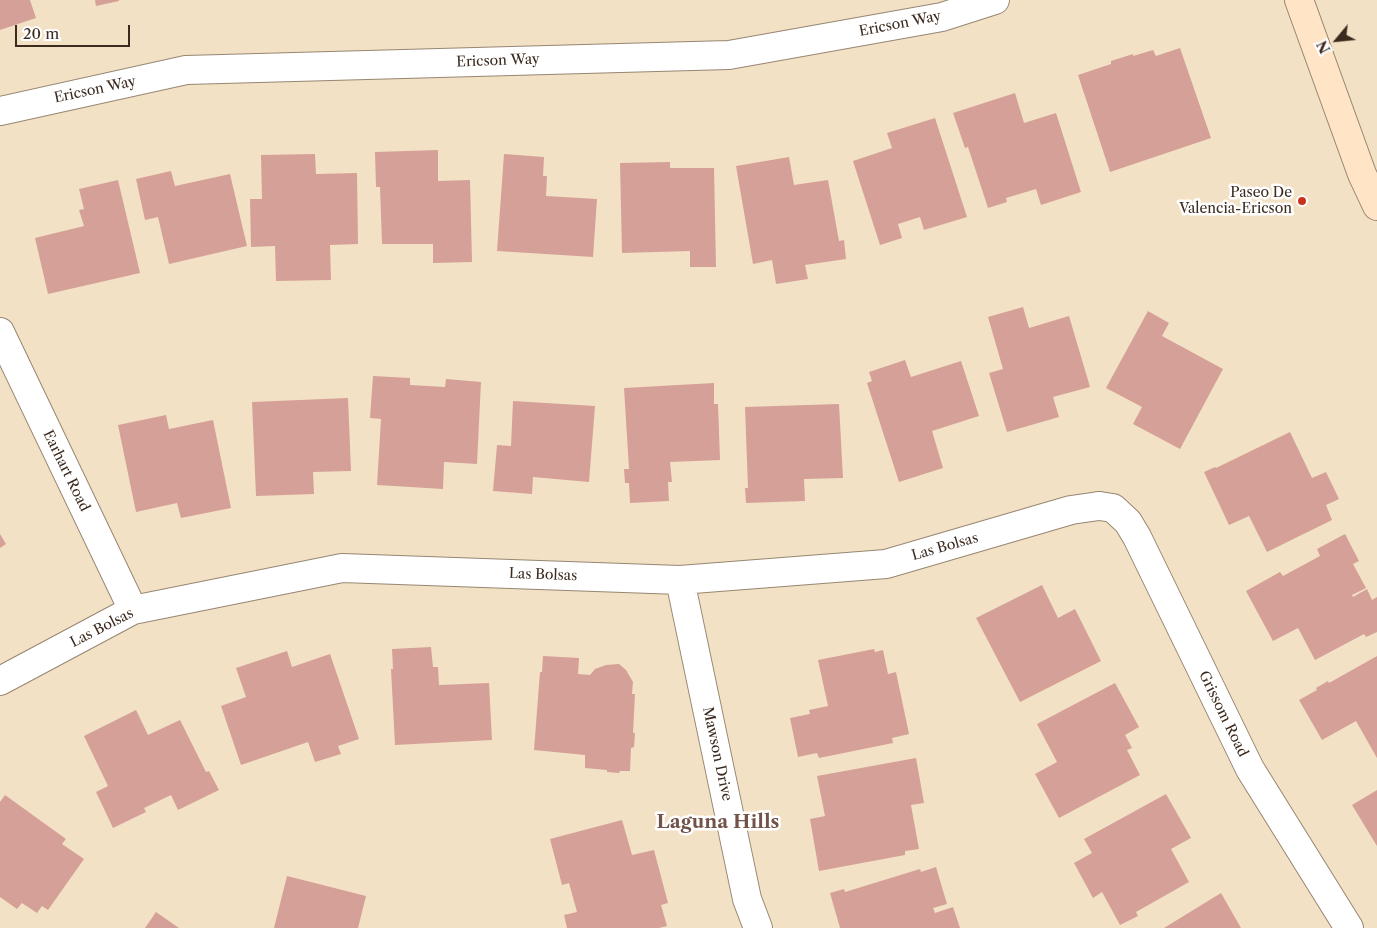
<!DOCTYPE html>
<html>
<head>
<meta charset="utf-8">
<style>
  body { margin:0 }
  #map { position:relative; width:1377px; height:928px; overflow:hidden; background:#f3e1c5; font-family:"Libre Caslon Text",serif }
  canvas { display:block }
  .north { position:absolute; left:1312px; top:15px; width:50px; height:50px; -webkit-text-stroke:4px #fff; paint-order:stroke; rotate:242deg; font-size:14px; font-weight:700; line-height:20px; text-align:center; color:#3b2a1e }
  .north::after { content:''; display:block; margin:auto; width:18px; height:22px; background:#3b2a1e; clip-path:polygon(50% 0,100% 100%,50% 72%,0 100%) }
  .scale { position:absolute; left:15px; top:25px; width:115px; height:22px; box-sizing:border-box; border:2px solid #3b2a1e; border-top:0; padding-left:6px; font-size:15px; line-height:18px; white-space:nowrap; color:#3b2a1e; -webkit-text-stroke:4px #fff; paint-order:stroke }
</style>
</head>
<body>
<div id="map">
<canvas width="1377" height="928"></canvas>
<div class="north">N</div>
<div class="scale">20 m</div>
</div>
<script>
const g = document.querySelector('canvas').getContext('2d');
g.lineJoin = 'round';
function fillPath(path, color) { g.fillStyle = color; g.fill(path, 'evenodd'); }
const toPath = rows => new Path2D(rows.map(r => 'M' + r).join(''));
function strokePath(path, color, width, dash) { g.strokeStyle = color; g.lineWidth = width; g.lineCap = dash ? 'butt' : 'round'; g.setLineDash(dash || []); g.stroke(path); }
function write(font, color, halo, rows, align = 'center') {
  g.font = font + ' "Libre Caslon Text",serif'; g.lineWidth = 5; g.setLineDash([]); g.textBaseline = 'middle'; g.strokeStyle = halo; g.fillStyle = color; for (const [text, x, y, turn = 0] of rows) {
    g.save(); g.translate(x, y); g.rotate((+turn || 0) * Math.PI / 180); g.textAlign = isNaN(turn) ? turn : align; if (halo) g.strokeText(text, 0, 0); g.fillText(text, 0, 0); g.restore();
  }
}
const building = toPath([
  [0,0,30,0,36,18,0,30],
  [95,0,119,0,119,1,96,6],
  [1180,48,1211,138,1110,172,1078,75,1111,64,1111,61,1133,54,1133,56,1153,50,1156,56],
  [1015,93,1024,123,1056,113,1081,192,1041,205,1036,189,1006,198,1007,202,988,208,968,147,965,148,953,113],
  [935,118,967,217,924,230,920,217,898,224,902,238,880,245,853,161,892,148,887,133],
  [438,150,438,181,470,180,472,262,433,263,433,244,382,244,380,187,376,187,375,152],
  [315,154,316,174,357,173,358,244,330,245,331,280,276,281,275,246,251,247,250,199,262,199,261,155],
  [504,154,544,157,543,176,547,176,546,196,597,199,593,257,497,251],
  [789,157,794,185,828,180,839,241,844,240,846,259,805,265,808,279,776,284,772,260,753,264,736,166],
  [670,162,670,168,714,168,716,267,690,267,690,251,622,253,620,163],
  [171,171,175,186,230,174,247,246,169,264,158,217,145,220,136,179],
  [118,180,140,273,48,294,35,238,84,226,79,210,84,209,79,189],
  [1023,307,1029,328,1069,316,1090,387,1053,397,1059,417,1007,432,989,373,1003,369,988,317],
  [1148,311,1169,323,1162,336,1223,369,1180,449,1133,424,1142,407,1106,388],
  [905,360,911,377,961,361,979,416,932,431,943,468,899,482,867,383,872,381,869,372],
  [373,376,410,378,410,385,445,387,446,379,481,382,477,464,444,462,443,489,377,485,381,419,370,418],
  [714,383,714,404,718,404,720,460,670,462,672,482,668,482,669,501,630,503,629,483,625,483,624,469,629,469,624,388],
  [348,398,351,471,313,472,314,494,256,496,252,402],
  [513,401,595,406,589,482,533,477,532,494,493,491,497,445,511,446],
  [839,404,843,478,804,479,805,501,746,503,745,488,748,488,745,407],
  [166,415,169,429,213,420,231,508,181,518,177,503,136,512,118,425],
  [1290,432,1312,478,1326,472,1339,499,1326,505,1332,520,1267,552,1249,516,1229,525,1204,472,1215,467,1216,468],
  [0,534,6,544,0,548],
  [1345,534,1359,561,1353,564,1366,588,1352,595,1353,597,1367,589,1372,600,1377,597,1377,632,1366,637,1364,634,1315,660,1298,628,1273,641,1246,591,1280,572,1283,576,1320,556,1317,549],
  [1042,585,1058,618,1075,609,1101,661,1020,702,976,618],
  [431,647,433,667,438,667,439,685,489,683,492,740,395,745,391,669,393,669,392,649],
  [874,649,875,652,883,650,888,674,896,672,909,734,892,738,893,743,819,758,817,753,798,757,790,718,810,714,809,710,828,706,818,660],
  [287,651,292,667,330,654,359,739,338,746,341,754,315,762,308,742,241,765,221,706,246,697,236,668],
  [543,656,579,658,578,674,590,675,595,669,606,665,619,664,626,670,633,682,632,694,635,694,633,733,635,733,634,747,631,748,630,771,620,771,619,773,607,772,607,770,585,768,585,755,534,750,540,672,542,672],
  [1377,656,1377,758,1356,721,1322,740,1299,700,1317,690,1316,688,1328,681,1329,683],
  [1115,683,1139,727,1125,735,1132,748,1127,750,1140,775,1059,818,1035,774,1057,762,1037,724],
  [136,710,148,735,180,720,206,772,209,771,219,790,178,810,171,795,144,808,146,812,113,828,96,792,108,786,84,736],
  [916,758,924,803,911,805,919,849,905,851,905,855,819,871,810,819,825,816,817,776],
  [1377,790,1377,846,1352,805],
  [1166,794,1191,838,1171,849,1189,882,1136,912,1138,916,1120,925,1102,892,1093,898,1074,863,1092,853,1084,839],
  [5,795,66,839,62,844,84,859,48,910,42,906,37,913,22,903,17,909,0,897,0,802],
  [622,820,632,855,654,850,668,903,661,905,667,926,659,928,567,928,564,915,577,912,569,883,562,885,550,839],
  [936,867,947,904,933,908,935,913,953,907,960,928,840,928,830,893,844,889,845,892,920,869,921,872],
  [287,876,366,896,358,928,274,928],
  [1221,893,1241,928,1164,928],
  [156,912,179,928,145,928]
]);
const minor = toPath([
  [0,332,133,610],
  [680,580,747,899,758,928],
  [0,681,133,610,342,568,680,580,886,564,1071,510,1099,506]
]);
const tertiary = toPath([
  [0,111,186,70,729,55,942,17,995,0],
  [1099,506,1113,508,1128,522,1137,537,1250,769,1349,928]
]);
const secondary = toPath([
  [1299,0,1362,174,1377,206]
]);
const markers = [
  [1302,201,5,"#c8321e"]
];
const streetNames = [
  ["Ericson Way",900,24,-11],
  ["Ericson Way",498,61,-2],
  ["Ericson Way",95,90,-12],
  ["Earhart Road",66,471,64],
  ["Las Bolsas",945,547,-16],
  ["Las Bolsas",543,575,2],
  ["Las Bolsas",102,628,-27],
  ["Grissom Road",1223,714,64],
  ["Mawson Drive",717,754,78]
];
const poiNames = [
  ["Paseo De",1292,193],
  ["Valencia-Ericson",1292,209]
];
const districtNames = [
  ["Laguna Hills",718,823]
];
fillPath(building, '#d5a098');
strokePath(minor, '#978672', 30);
strokePath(tertiary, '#978672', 30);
strokePath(secondary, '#978672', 30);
strokePath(minor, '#fff', 28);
strokePath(tertiary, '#fff', 28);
strokePath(secondary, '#ffe4c6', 28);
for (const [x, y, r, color] of markers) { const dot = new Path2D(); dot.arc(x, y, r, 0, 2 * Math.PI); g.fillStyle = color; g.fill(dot); strokePath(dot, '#fff', 2); }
write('14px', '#3b2a1e', '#fff', streetNames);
write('14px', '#3b2a1e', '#fff', poiNames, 'right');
write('bold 19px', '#715349', '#fff', districtNames);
</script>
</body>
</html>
